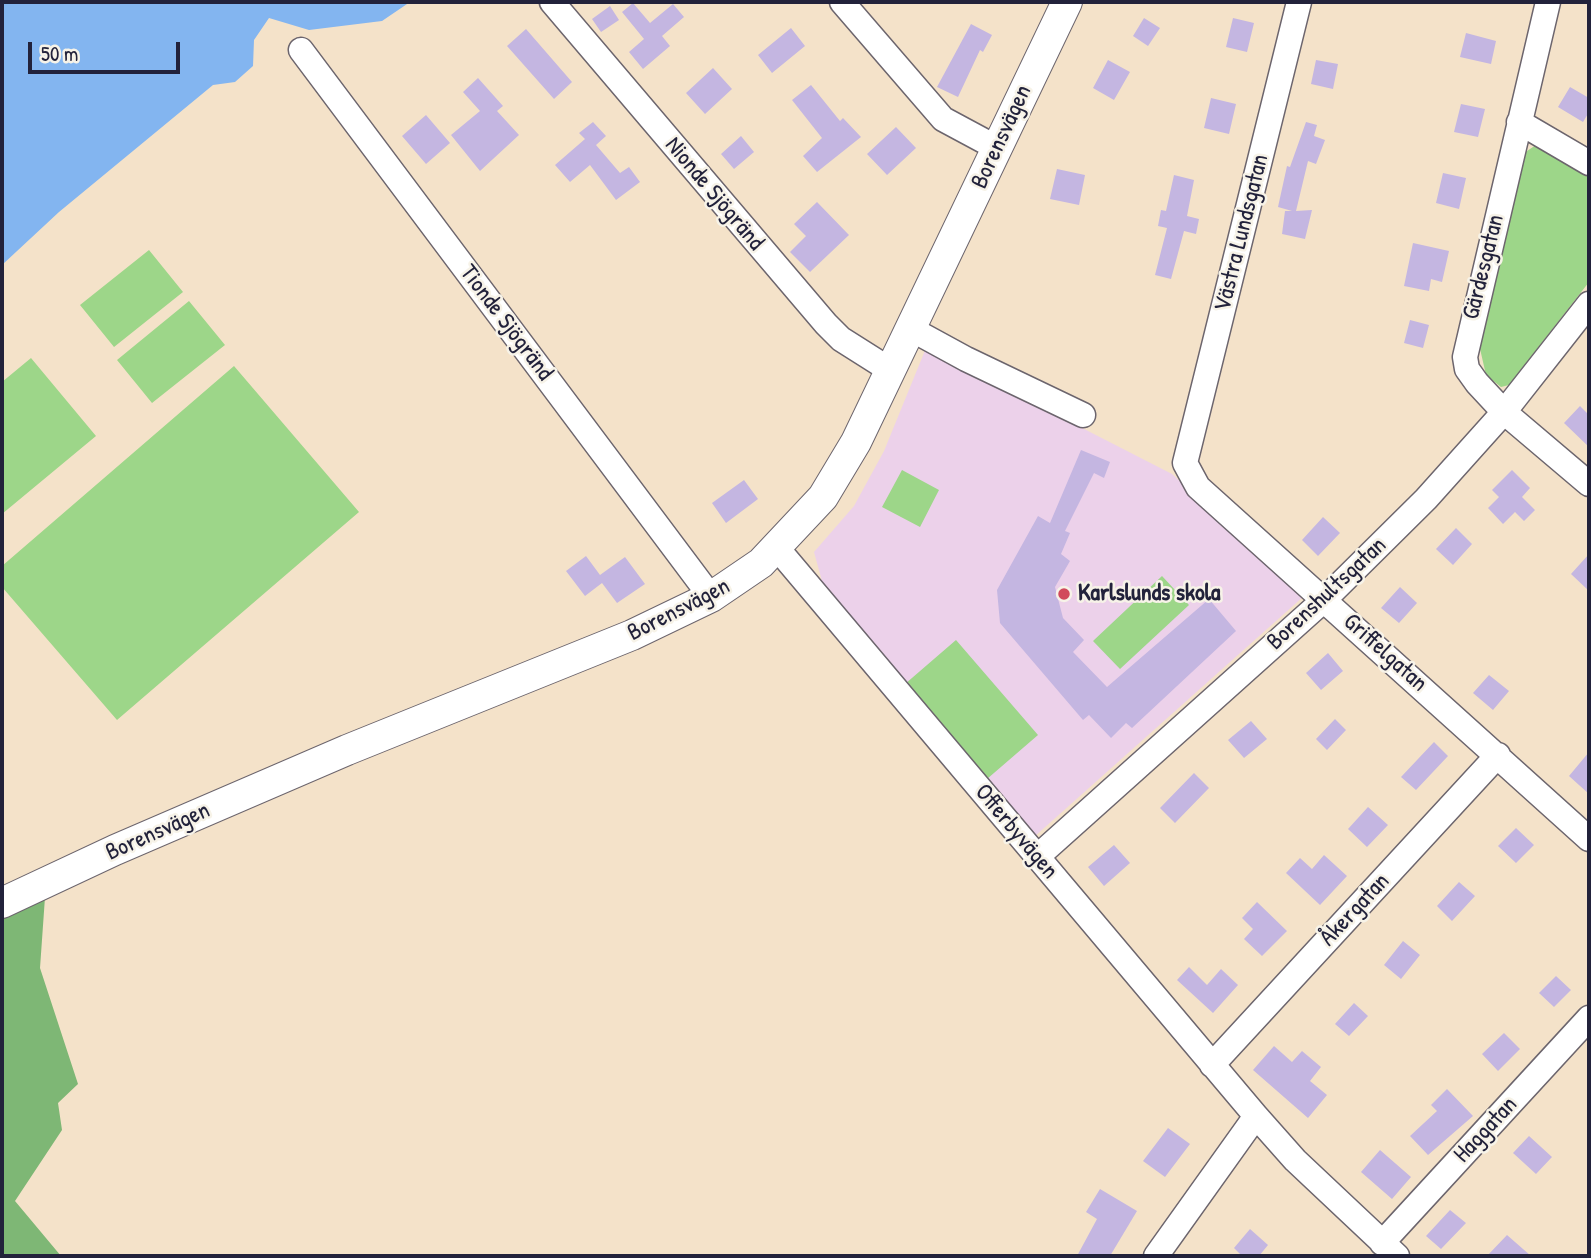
<!DOCTYPE html>
<html>
<head>
<meta charset="utf-8">
<style>
  body { margin:0 }
  #map { position:relative; width:1591px; height:1258px; overflow:hidden; background:#f4e2c9; font-family:"Patrick Hand",sans-serif }
  canvas { display:block }
  .frame { position:absolute; inset:0; border:4px solid #22223b; pointer-events:none }
  .scale { position:absolute; left:28px; top:42px; width:152px; height:32px; box-sizing:border-box; border:4px solid #22223b; border-top:0; padding-left:9px; font-size:21px; line-height:24px; white-space:nowrap; color:#22223b; -webkit-text-stroke:5px #f7f3e8; paint-order:stroke }
</style>
</head>
<body>
<div id="map">
<canvas width="1591" height="1258"></canvas>
<div class="frame"></div>
<div class="scale">50 m</div>
</div>
<script>
const g = document.querySelector('canvas').getContext('2d');
g.lineJoin = 'round';
function fillPath(path, color) { g.fillStyle = color; g.fill(path, 'evenodd'); }
const toPath = rows => new Path2D(rows.map(r => 'M' + r).join(''));
function strokePath(path, color, width, dash) { g.strokeStyle = color; g.lineWidth = width; g.lineCap = dash ? 'butt' : 'round'; g.setLineDash(dash || []); g.stroke(path); }
function write(font, color, halo, rows, align = 'center') {
  g.font = font + ' "Patrick Hand",sans-serif'; g.lineWidth = 5; g.setLineDash([]); g.textBaseline = 'middle'; g.strokeStyle = halo; g.fillStyle = color; for (const [text, x, y, turn = 0] of rows) {
    g.save(); g.translate(x, y); g.rotate((+turn || 0) * Math.PI / 180); g.textAlign = isNaN(turn) ? turn : align; if (halo) g.strokeText(text, 0, 0); g.fillText(text, 0, 0); g.restore();
  }
}
const built = toPath([
  [926,348,1172,474,1304,596,1034,837,825,592,814,552,854,506,884,451]
]);
const green = toPath([
  [1536,145,1589,177,1589,282,1509,385,1501,387,1486,375,1478,340,1524,153],
  [149,250,183,292,114,347,80,305],
  [189,301,225,345,152,403,117,360],
  [31,358,96,436,2,514,2,382],
  [234,366,359,512,117,720,2,587,2,566],
  [902,470,939,490,920,527,882,507],
  [1162,576,1189,605,1120,669,1093,641],
  [956,640,1038,735,987,779,905,684]
]);
const forest = toPath([
  [46,883,40,968,78,1084,58,1103,62,1130,15,1201,61,1256,2,1256,2,906]
]);
const water = toPath([
  [2,2,410,2,382,21,309,30,269,18,254,40,253,66,235,82,213,85,59,212,2,265]
]);
const building = toPath([
  [633,3,650,23,673,4,684,17,662,36,670,46,643,69,629,52,644,39,622,12],
  [610,6,619,20,601,32,592,19],
  [1144,18,1160,28,1148,46,1133,36],
  [1233,18,1254,23,1247,52,1226,47],
  [971,24,992,35,983,52,980,50,958,97,937,87],
  [791,28,805,46,772,73,758,55],
  [526,29,572,82,554,99,507,46],
  [1466,33,1496,41,1491,64,1460,57],
  [1108,60,1130,72,1114,100,1093,88],
  [1316,60,1338,64,1333,89,1311,84],
  [713,68,732,89,705,114,686,93],
  [478,78,503,106,497,111,519,135,480,171,451,135,480,111,463,92],
  [811,85,840,121,843,118,861,137,817,172,803,156,822,138,792,100],
  [1570,87,1589,98,1589,112,1583,122,1558,107],
  [1211,98,1236,104,1229,134,1204,128],
  [1461,104,1485,109,1478,137,1454,132],
  [426,115,450,143,426,164,402,136],
  [593,122,606,136,596,145,620,173,629,167,640,182,616,200,590,165,570,182,555,165,585,139,579,133],
  [1306,122,1317,125,1314,136,1325,140,1316,164,1308,161,1296,211,1312,210,1305,239,1282,234,1285,211,1292,211,1278,207,1287,166,1290,167],
  [896,127,916,148,887,175,867,154],
  [741,136,754,152,734,169,721,154],
  [1057,169,1085,175,1079,205,1050,199],
  [1443,173,1466,178,1459,209,1436,203],
  [1174,175,1194,180,1187,216,1199,219,1196,234,1184,231,1171,279,1155,275,1167,228,1158,226,1161,210,1166,211],
  [817,202,849,235,810,272,790,252,806,236,794,224],
  [1413,243,1449,251,1442,282,1431,279,1429,291,1404,286],
  [1410,320,1429,325,1423,348,1404,343],
  [1580,406,1589,415,1589,447,1564,423],
  [1081,450,1110,462,1104,478,1094,473,1065,531,1070,533,1061,554,1070,561,1055,587,1063,618,1084,640,1073,652,1107,687,1209,599,1236,631,1132,728,1126,723,1111,738,1089,715,1083,720,1000,623,997,590,1038,516,1050,523],
  [1512,470,1530,488,1522,497,1535,510,1524,521,1515,512,1503,524,1488,508,1499,497,1492,490],
  [744,480,758,499,726,523,712,503],
  [1323,517,1340,533,1318,556,1302,540],
  [1456,528,1472,544,1453,565,1436,549],
  [1589,554,1589,591,1571,574],
  [586,556,600,575,625,557,645,584,617,603,602,583,585,596,566,571],
  [1400,587,1417,603,1399,623,1381,608],
  [1328,653,1343,671,1321,690,1306,673],
  [1489,675,1509,691,1493,710,1473,693],
  [1335,719,1346,730,1327,750,1316,739],
  [1251,721,1267,739,1244,758,1228,740],
  [1434,742,1448,756,1416,790,1401,777],
  [1589,752,1589,794,1569,776],
  [1194,773,1209,788,1175,823,1160,808],
  [1368,807,1388,825,1367,847,1348,829],
  [1516,828,1534,845,1516,863,1498,846],
  [1114,845,1130,863,1104,886,1088,867],
  [1324,855,1347,876,1320,905,1286,873,1300,858,1312,869],
  [1459,882,1475,896,1452,921,1437,906],
  [1257,902,1287,931,1262,956,1244,939,1253,929,1242,918],
  [1403,941,1420,955,1401,979,1384,965],
  [1189,967,1207,985,1221,969,1238,985,1213,1013,1177,980],
  [1556,976,1571,990,1554,1007,1539,993],
  [1354,1003,1368,1016,1349,1036,1335,1024],
  [1504,1033,1520,1049,1498,1071,1482,1054],
  [1274,1046,1292,1062,1302,1051,1321,1067,1310,1081,1327,1095,1308,1118,1253,1070],
  [1447,1089,1473,1116,1428,1155,1410,1136,1437,1111,1431,1105],
  [1168,1128,1190,1144,1165,1177,1143,1161],
  [1529,1136,1552,1157,1536,1174,1513,1153],
  [1380,1150,1411,1177,1392,1199,1361,1172],
  [1100,1189,1137,1211,1110,1256,1077,1256,1097,1219,1086,1212],
  [1450,1210,1466,1223,1441,1249,1426,1236],
  [1250,1229,1268,1245,1259,1256,1242,1256,1234,1248],
  [1507,1235,1531,1256,1487,1256]
]);
const minor = toPath([
  [552,2,826,324,841,339,890,370],
  [842,2,943,119,997,148],
  [1299,2,1185,463,1198,487,1589,839],
  [1548,2,1465,357,1467,369,1477,383,1504,412,1589,484],
  [301,50,711,597],
  [1519,122,1589,163],
  [911,329,966,359,1083,415],
  [777,548,1256,1116,1295,1160,1397,1256],
  [1037,857,1325,599,1426,499,1504,412,1589,304],
  [1212,1065,1498,755],
  [1382,1243,1589,1018],
  [1156,1256,1256,1116]
]);
const tertiary = toPath([
  [2,903,115,850,347,750,632,635,711,597,761,563,823,497,856,442,1067,2]
]);
const markers = [
  [1064,594,7,"#d1495b"]
];
const streetNames = [
  ["Borensvägen",1002,137,-65],
  ["Nionde Sjögränd",714,194,50],
  ["Västra Lundsgatan",1242,233,-76],
  ["Gärdesgatan",1484,267,-76],
  ["Tionde Sjögränd",506,323,53],
  ["Borenshultsgatan",1327,594,-43],
  ["Borensvägen",679,610,-27],
  ["Griffelgatan",1385,653,42],
  ["Borensvägen",158,832,-24],
  ["Offerbyvägen",1016,832,50],
  ["Åkergatan",1355,910,-47],
  ["Haggatan",1486,1130,-47]
];
const poiNames = [
  ["Karlslunds skola",1078,594]
];
fillPath(built, '#ecd1ea');
fillPath(green, '#9dd689');
fillPath(forest, '#7eb775');
fillPath(water, '#83b5f0');
fillPath(building, '#c4b6e1');
strokePath(minor, '#6c656d', 27);
strokePath(tertiary, '#6c656d', 32);
strokePath(minor, '#fff', 24);
strokePath(tertiary, '#fff', 30);
for (const [x, y, r, color] of markers) { const dot = new Path2D(); dot.arc(x, y, r, 0, 2 * Math.PI); g.fillStyle = color; g.fill(dot); strokePath(dot, '#f7f3e8', 2.5); }
write('24px', '#22223b', '#f7f3e8', streetNames);
write('bold 24px', '#22223b', '#f7f3e8', poiNames, 'left');
</script>
</body>
</html>
